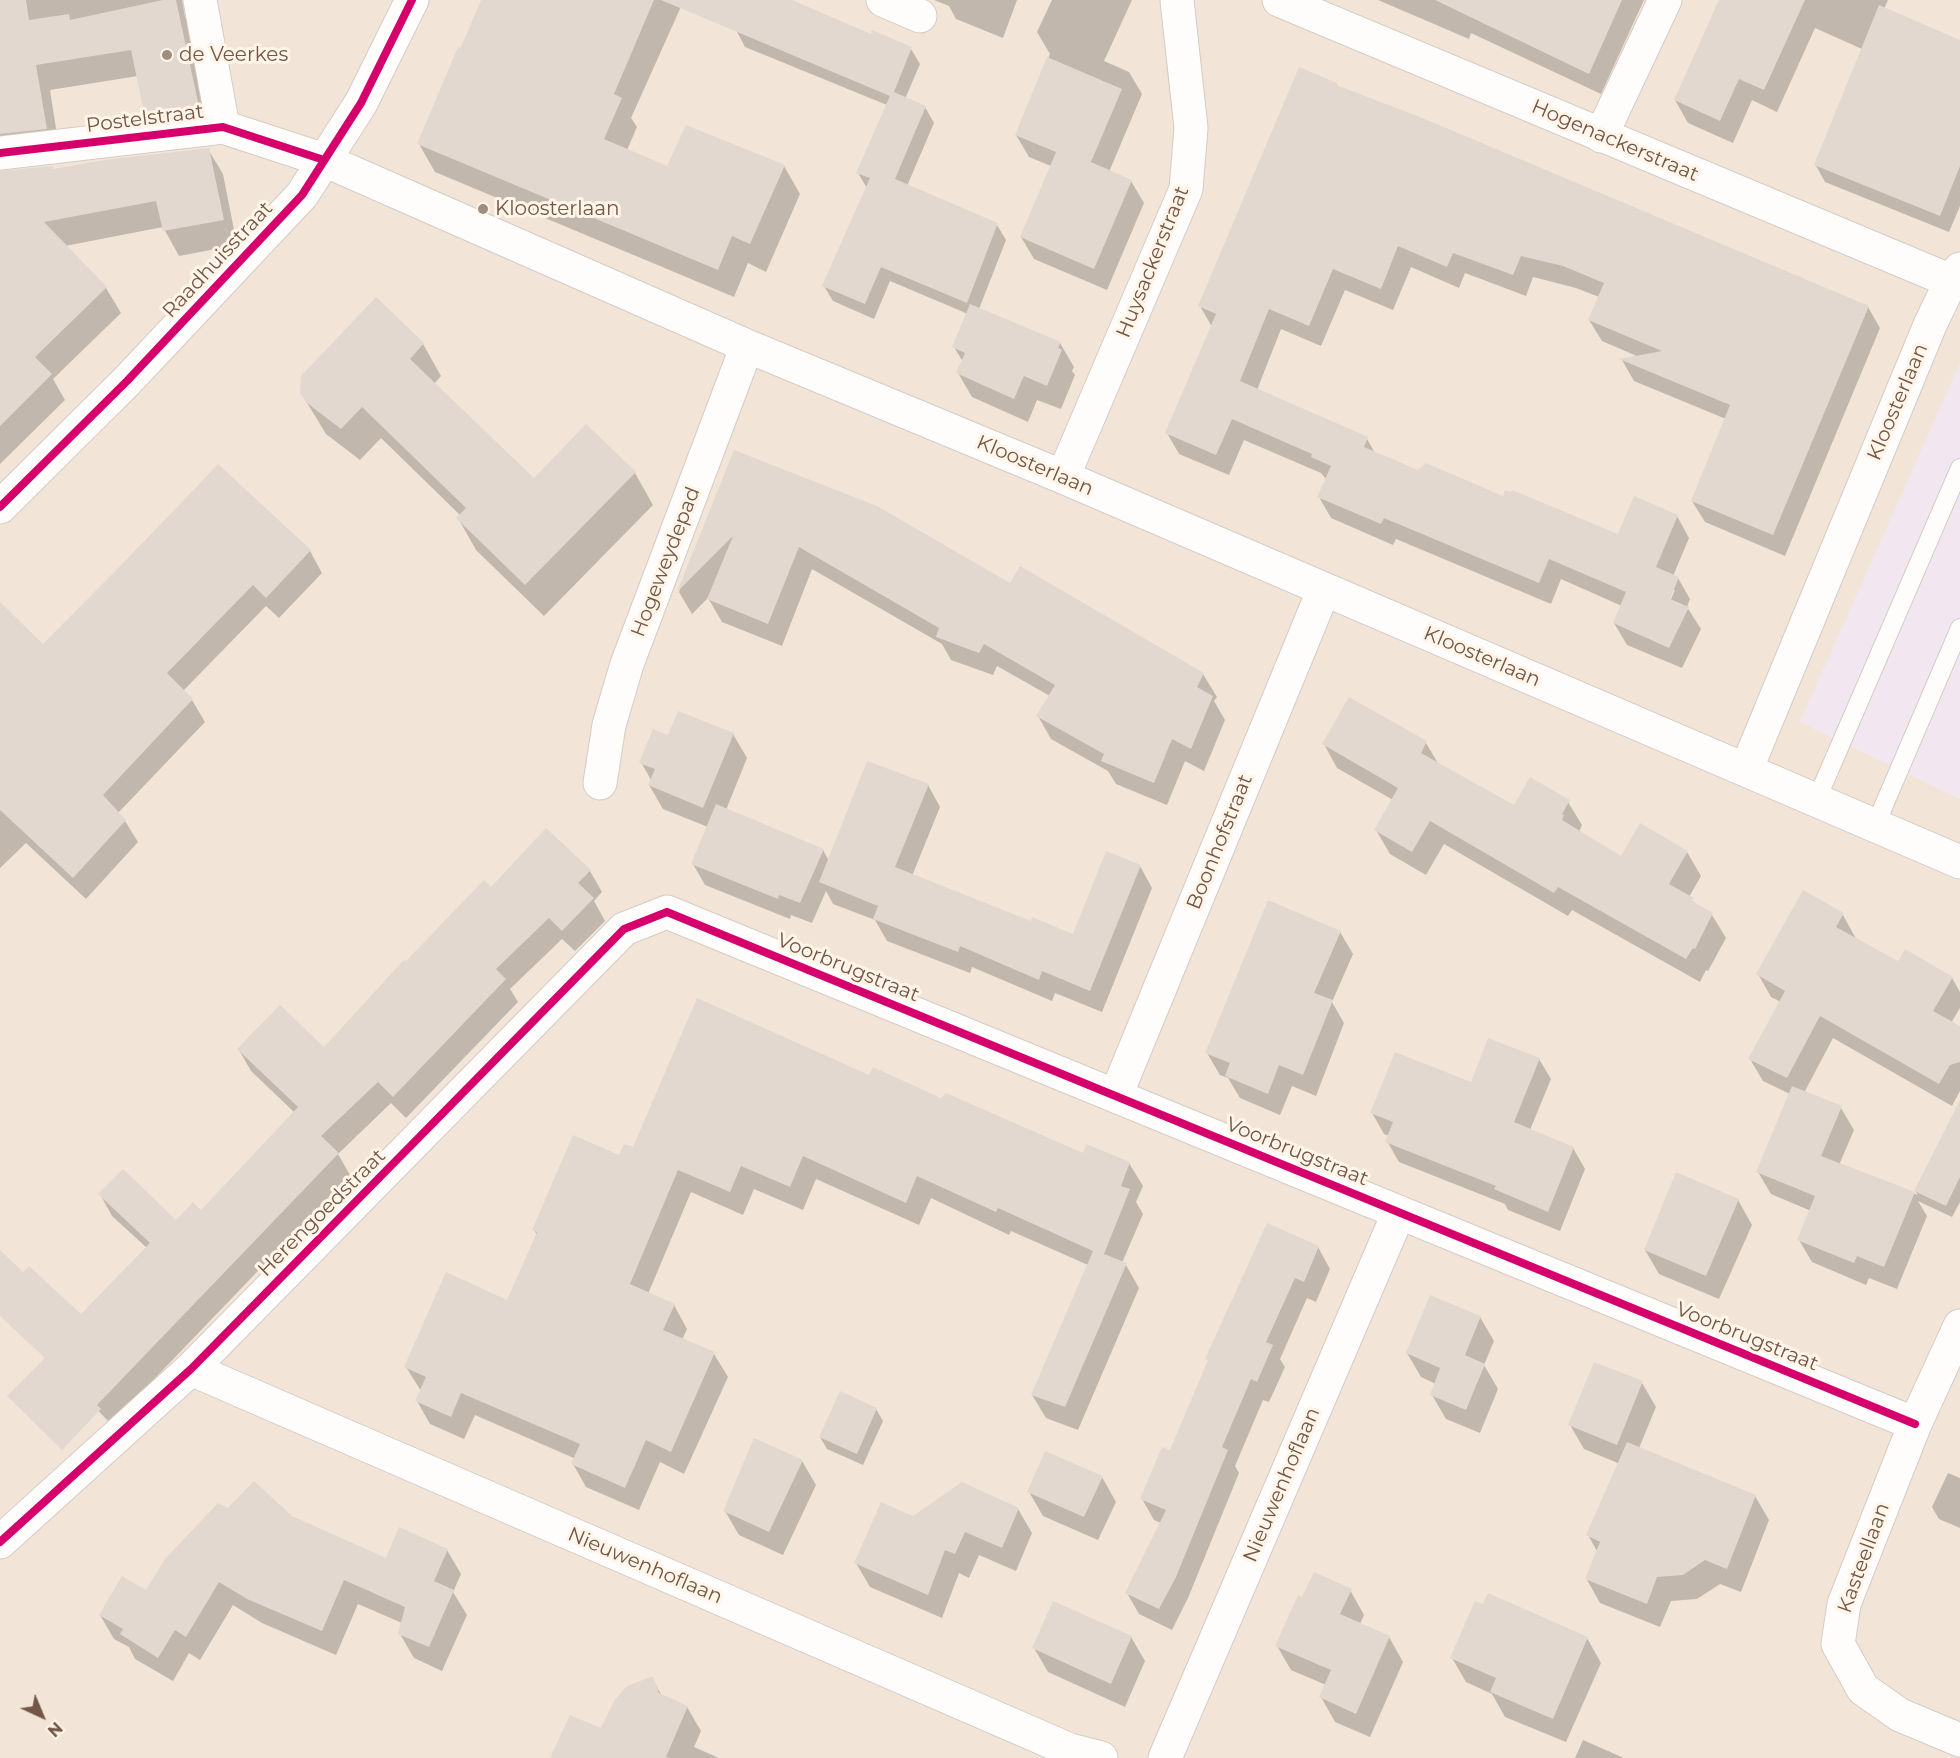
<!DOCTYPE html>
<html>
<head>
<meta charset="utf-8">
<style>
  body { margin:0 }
  #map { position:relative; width:1960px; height:1758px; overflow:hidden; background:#f6f0e8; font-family:Montserrat,sans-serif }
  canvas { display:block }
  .north { position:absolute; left:12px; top:1686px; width:60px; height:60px; -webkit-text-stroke:4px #fff5e8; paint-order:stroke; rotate:136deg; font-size:16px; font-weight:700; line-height:24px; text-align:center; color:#735648 }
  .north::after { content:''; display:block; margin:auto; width:21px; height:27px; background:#735648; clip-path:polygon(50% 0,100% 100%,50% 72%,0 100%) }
</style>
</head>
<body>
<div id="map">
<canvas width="1960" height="1758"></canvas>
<div class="north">N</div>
</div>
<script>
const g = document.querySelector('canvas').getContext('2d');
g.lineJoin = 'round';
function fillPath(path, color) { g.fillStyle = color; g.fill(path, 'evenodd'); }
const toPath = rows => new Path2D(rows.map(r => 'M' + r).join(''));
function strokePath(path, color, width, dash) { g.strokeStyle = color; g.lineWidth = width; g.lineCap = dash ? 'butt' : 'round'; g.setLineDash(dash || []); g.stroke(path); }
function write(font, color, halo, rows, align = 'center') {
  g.font = font + ' Montserrat,sans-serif'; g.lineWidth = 6; g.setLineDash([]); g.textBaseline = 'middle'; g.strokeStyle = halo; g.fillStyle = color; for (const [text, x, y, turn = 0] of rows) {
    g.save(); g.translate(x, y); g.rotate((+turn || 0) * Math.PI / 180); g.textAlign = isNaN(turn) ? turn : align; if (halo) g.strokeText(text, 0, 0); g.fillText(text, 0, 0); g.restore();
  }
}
const residential = toPath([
  [0,0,1960,0,1960,1758,0,1758]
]);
const education = toPath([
  [1960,363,1960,799,1800,722]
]);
const shadow = toPath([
  [0,0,182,0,185,17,189,24,214,136,161,142,147,117,138,76,50,90,60,154,0,167],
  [482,0,684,0,631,118,637,127,627,150,668,168,784,166,800,194,766,272,748,263,734,297,435,172,419,144],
  [751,0,789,0,872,36,911,49,920,64,905,99,925,107,934,123,907,186,997,225,1006,240,979,309,1060,343,1074,367,1072,371,1075,375,1061,409,1037,400,1028,422,972,397,958,373,963,362,954,347,968,314,890,281,874,319,833,301,824,286,867,188,858,173,887,105,745,47,737,32],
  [934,0,1017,0,1003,38,956,19,949,6],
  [1052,0,1132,0,1104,61,1129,72,1142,94,1109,172,1131,181,1144,203,1107,290,1034,259,1021,237,1051,166,1029,157,1016,135,1050,54,1037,32],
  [1378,0,1644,0,1601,94,1471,33,1469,39],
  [1721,0,1888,0,1884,9,1960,41,1960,206,1949,232,1825,182,1815,164,1862,49,1815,28,1777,112,1752,100,1733,143,1688,123,1675,100],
  [1336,84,1338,87,1868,307,1880,328,1785,556,1705,522,1692,501,1726,419,1634,381,1622,360,1639,357,1602,341,1589,320,1599,297,1576,288,1533,277,1526,296,1465,273,1459,288,1411,267,1393,310,1345,290,1321,346,1281,329,1257,390,1367,439,1375,453,1418,472,1619,536,1677,516,1689,538,1673,576,1678,578,1690,599,1687,607,1701,629,1682,668,1627,645,1614,623,1622,606,1561,579,1551,604,1396,539,1393,545,1331,518,1319,497,1326,479,1321,473,1244,440,1229,475,1179,454,1167,433,1212,327,1200,306],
  [1672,590,1675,590,1668,606],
  [208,149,223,174,237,245,179,256,163,227,65,246,106,288,121,313,53,379,65,400,0,464,0,173,54,170],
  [423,344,441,376,434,384,534,480,635,473,653,505,544,616,476,550,458,518,461,516,381,438,360,460,326,434,301,393],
  [735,452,1011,585,1203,674,1217,697,1214,701,1225,720,1204,771,1185,761,1167,805,1116,784,1108,771,1051,739,1038,716,1050,696,997,666,993,675,951,660,942,644,812,569,782,646,722,622,708,598,692,614,679,592],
  [218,466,310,551,322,573,279,618,266,606,183,691,192,700,205,722,118,813,125,821,138,842,86,899,26,843,0,868,0,612,43,646],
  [1350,699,1426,743,1439,765,1514,807,1568,802,1582,825,1579,832,1622,858,1687,852,1701,876,1689,897,1697,906,1712,915,1726,938,1708,971,1706,970,1700,982,1572,910,1568,916,1444,844,1426,875,1390,854,1376,830,1393,800,1337,768,1324,744],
  [733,734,747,758,726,810,823,850,829,861,928,785,940,807,912,876,1031,923,1074,935,1140,866,1152,888,1102,1012,1055,993,1052,1001,972,967,970,973,887,941,875,920,833,904,826,891,812,923,791,915,790,919,705,885,693,864,708,827,663,809,649,785,651,780,641,762,669,737],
  [590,871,602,892,594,901,605,921,575,951,562,939,510,989,518,1002,406,1118,391,1103,338,1154,350,1175,111,1424,0,1310,0,1252,23,1275,81,1317,147,1248,112,1216,100,1194,176,1222,201,1212,294,1112,251,1071,239,1050,324,1049,406,963,491,889],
  [1843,915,1855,937,1854,939,1899,963,1952,978,1960,992,1960,1008,1951,1023,1960,1028,1960,1091,1952,1106,1833,1038,1804,1093,1841,1108,1854,1130,1839,1165,1918,1195,1915,1191,1960,1160,1960,1202,1952,1217,1918,1201,1927,1216,1897,1289,1869,1278,1866,1285,1812,1262,1799,1240,1811,1211,1771,1194,1758,1172,1790,1094,1763,1081,1750,1059,1781,1002,1771,997,1758,974],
  [1340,932,1353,954,1332,1002,1344,1023,1316,1096,1292,1086,1280,1115,1240,1098,1228,1078,1220,1075,1207,1053],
  [1539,1059,1551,1079,1530,1130,1573,1148,1585,1169,1560,1231,1508,1210,1505,1204,1399,1162,1387,1141,1389,1136,1384,1134,1372,1113,1472,1084],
  [870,1077,941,1100,1084,1155,1129,1163,1143,1186,1136,1202,1143,1214,1122,1263,1126,1265,1139,1288,1078,1430,1046,1418,1032,1395,1088,1265,1011,1231,1009,1235,931,1198,919,1225,816,1179,803,1210,754,1189,743,1215,691,1192,648,1294,674,1305,687,1329,682,1340,714,1354,728,1377,684,1474,660,1462,639,1510,586,1487,573,1464,576,1459,475,1415,464,1439,430,1424,417,1401,421,1391,406,1367,508,1302,537,1235,534,1230,620,1157,634,1149],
  [1738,1200,1752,1225,1719,1299,1659,1274,1645,1250],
  [1318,1247,1330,1269,1316,1302,1307,1298,1280,1359,1285,1367,1269,1402,1263,1400,1235,1466,1239,1473,1188,1598,1172,1630,1139,1614,1127,1593,1161,1523,1154,1520,1142,1499,1171,1452,1209,1362,1207,1359],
  [1480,1317,1494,1341,1484,1365,1498,1389,1480,1433,1446,1419,1432,1395,1436,1384,1421,1377,1407,1353],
  [1642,1383,1656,1407,1639,1448,1755,1496,1769,1520,1741,1592,1720,1584,1697,1599,1671,1601,1660,1627,1600,1603,1586,1578,1597,1551,1588,1535,1620,1464,1584,1449,1570,1425],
  [876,1409,883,1421,863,1465,827,1449,820,1437],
  [802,1461,816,1485,783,1555,739,1535,725,1511],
  [1948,1473,1960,1478,1960,1528,1939,1519,1932,1507],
  [1102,1477,1116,1502,1098,1540,1043,1516,1029,1492],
  [1018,1509,1032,1533,1016,1571,979,1555,969,1578,959,1573,942,1618,870,1587,856,1563,913,1518],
  [229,1510,291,1518,387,1560,447,1550,461,1574,453,1592,467,1615,442,1671,414,1658,400,1634,402,1623,358,1604,336,1655,262,1623,233,1605,200,1660,189,1653,173,1681,135,1659,129,1647,114,1639,100,1615,147,1592],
  [1350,1590,1364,1615,1360,1624,1389,1637,1403,1662,1370,1737,1335,1722,1321,1697,1326,1685,1291,1670,1277,1646,1303,1599],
  [1131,1637,1145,1661,1125,1707,1048,1672,1034,1648],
  [1587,1638,1601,1663,1566,1742,1505,1717,1492,1694,1466,1682,1452,1658],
  [652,1678,662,1696,687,1707,701,1731,694,1747,719,1758,552,1758,601,1730],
  [1583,1740,1624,1758,1575,1758]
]);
const building = toPath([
  [0,0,26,0,29,20,69,14,70,20,163,0,176,0,200,111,145,117,131,50,36,65,47,129,0,134],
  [481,0,654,0,614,94,622,98,604,139,667,166,686,125,785,165,750,244,732,236,718,270,417,144,458,47,461,48],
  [661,0,792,0,871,34,872,30,912,47,894,92,926,106,895,179,998,223,967,303,881,267,865,304,822,286,870,178,856,173,890,96],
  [1435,0,1622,0,1589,74],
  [1719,0,1805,0,1764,90,1739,79,1720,121,1674,100],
  [1879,5,1960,40,1960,166,1940,216,1814,165],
  [1047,57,1122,89,1091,162,1132,180,1094,269,1020,237,1056,152,1015,135],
  [1299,67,1337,83,1336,85,1420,117,1869,306,1773,535,1691,501,1730,405,1619,359,1662,351,1588,320,1604,283,1563,266,1521,256,1513,275,1453,253,1447,267,1398,246,1381,289,1333,269,1309,326,1269,309,1240,381,1368,437,1364,447,1418,470,1426,463,1503,496,1505,490,1511,492,1512,490,1618,534,1634,496,1678,515,1656,567,1679,577,1670,599,1689,607,1669,648,1613,623,1626,592,1549,559,1539,583,1384,518,1381,524,1317,497,1331,466,1311,457,1312,454,1232,419,1216,455,1165,433,1216,314,1198,306],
  [209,148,224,220,163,231,156,201,44,222,107,287,35,357,52,374,0,426,0,171,53,166,53,169,104,160],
  [376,297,424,343,410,359,534,478,586,424,636,472,525,585,456,518,466,508,362,407,341,429,307,403,300,393,301,376],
  [970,304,1061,342,1058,348,1062,350,1047,386,1024,376,1014,399,956,373,965,353,952,347],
  [734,450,877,506,1010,583,1020,566,1204,673,1197,687,1213,696,1191,749,1172,739,1154,783,1101,761,1104,754,1036,716,1055,685,984,644,979,653,936,637,939,628,799,547,768,624,707,599,733,536,677,592],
  [218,464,311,550,266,598,253,585,167,673,193,699,103,795,126,820,73,878,0,810,0,602,43,644,144,542],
  [1349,697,1427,741,1421,753,1514,805,1530,777,1570,800,1562,814,1564,815,1562,820,1621,856,1640,823,1688,851,1669,884,1694,898,1692,901,1713,913,1695,949,1693,948,1686,959,1558,887,1554,893,1430,821,1412,852,1374,830,1398,788,1322,744],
  [678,711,734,733,703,808,648,785,655,769,639,763,653,729,668,735],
  [867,761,929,784,895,867,1031,921,1032,917,1073,934,1106,851,1141,865,1090,991,1042,971,1039,980,960,946,958,952,873,919,878,906,819,882],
  [716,804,824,849,800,903,779,895,778,899,691,864],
  [546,828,591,870,578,883,594,898,562,931,549,918,496,969,506,979,393,1097,378,1082,321,1136,339,1153,97,1405,101,1409,62,1450,7,1396,45,1358,0,1316,0,1250,23,1272,29,1266,81,1314,150,1243,98,1194,123,1169,176,1220,193,1202,201,1210,298,1107,237,1049,280,1005,324,1047,404,960,406,961,484,880,491,887],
  [1803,890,1844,913,1836,927,1898,961,1905,949,1953,977,1933,1011,1960,1026,1960,1062,1950,1065,1939,1084,1820,1016,1787,1078,1748,1059,1785,991,1756,974],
  [1268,900,1341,931,1314,993,1333,1000,1303,1075,1279,1065,1268,1094,1225,1076,1230,1063,1205,1053],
  [697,998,869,1075,873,1067,941,1098,946,1093,1083,1153,1086,1144,1130,1162,1121,1186,1130,1189,1104,1254,1127,1263,1065,1407,1031,1395,1093,1251,998,1208,996,1212,917,1176,906,1203,803,1156,790,1187,741,1166,730,1192,678,1170,630,1284,675,1304,663,1330,715,1352,671,1452,646,1440,625,1488,571,1464,580,1444,461,1393,451,1417,415,1401,426,1377,404,1367,446,1272,507,1300,537,1232,532,1230,573,1135,619,1155,624,1144,633,1147],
  [1488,1038,1540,1058,1514,1122,1574,1147,1548,1212,1494,1189,1496,1186,1385,1142,1393,1122,1370,1113,1395,1052,1471,1082],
  [1792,1086,1842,1106,1821,1156,1915,1192,1884,1267,1857,1256,1854,1263,1797,1240,1815,1196,1756,1172],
  [1960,1100,1960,1177,1946,1206,1914,1191],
  [1676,1172,1739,1199,1706,1276,1644,1250],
  [1267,1223,1319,1246,1304,1282,1295,1278,1266,1342,1273,1345,1257,1382,1251,1379,1222,1447,1228,1450,1176,1577,1159,1609,1125,1593,1166,1510,1140,1499,1162,1447,1170,1450,1208,1360,1205,1359],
  [1430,1295,1481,1316,1465,1355,1485,1364,1466,1410,1430,1395,1440,1368,1406,1353],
  [1594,1362,1643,1381,1617,1445,1568,1425],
  [840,1391,877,1408,857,1454,819,1437],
  [754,1438,803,1460,769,1532,723,1511],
  [1627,1442,1756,1495,1727,1569,1705,1560,1683,1575,1657,1577,1647,1604,1585,1579,1600,1542,1586,1535],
  [1045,1451,1103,1476,1084,1517,1027,1492],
  [254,1481,292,1516,386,1558,399,1527,448,1549,434,1581,454,1590,429,1647,398,1634,405,1607,344,1580,322,1631,247,1599,219,1582,186,1637,175,1630,158,1658,120,1634,123,1629,99,1615,122,1576,146,1590,165,1559,218,1503,228,1508],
  [962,1482,1019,1508,1002,1548,965,1532,955,1554,945,1550,928,1595,854,1563,881,1502,913,1516],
  [1314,1572,1352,1589,1340,1614,1390,1636,1356,1714,1319,1697,1331,1670,1275,1646,1298,1595,1302,1597],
  [1488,1593,1588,1637,1553,1719,1490,1692,1496,1678,1450,1658,1475,1601,1483,1604],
  [1053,1601,1132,1636,1111,1684,1032,1648],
  [653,1676,659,1693,688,1706,666,1757,669,1758,550,1758,570,1715,601,1728,614,1701,627,1686]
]);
const service = toPath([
  [1816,801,1960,468],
  [1875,826,1960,628]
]);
const minor = toPath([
  [200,0,223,127],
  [883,0,920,16],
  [1279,0,1951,281],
  [1601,136,1665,0],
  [0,153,223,127,324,160,747,346,1063,477,1960,862],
  [1063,477,1186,189,1191,128,1177,0],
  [1746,770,1930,325,1951,281,1960,269],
  [600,783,609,725,627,664,747,346],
  [1116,1095,1324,589],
  [1960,1326,1915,1424,1844,1604,1838,1644,1863,1689,1900,1715,1960,1740],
  [191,1369,1070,1750,1101,1758],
  [0,1542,191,1369,624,929,667,912,1915,1424],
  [1165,1758,1399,1212]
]);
const tertiary = toPath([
  [0,507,127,381,302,195,361,103,412,0]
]);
const cycleway = toPath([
  [0,153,223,127,324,160],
  [0,507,127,381,302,195,361,103,412,0],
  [0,1542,191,1369,624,929,667,912,1915,1424]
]);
const markers = [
  [167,55,6,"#a18c80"],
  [483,209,6,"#a18c80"]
];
const poiNames = [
  ["de Veerkes",179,55],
  ["Kloosterlaan",495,209]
];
const streetNames = [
  ["Postelstraat",145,119,-7],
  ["Hogenackerstraat",1615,141,23],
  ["Raadhuisstraat",218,260,-47],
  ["Huysackerstraat",1153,262,-68],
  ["Kloosterlaan",1898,402,-67],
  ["Kloosterlaan",1035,466,23],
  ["Hogeweydepad",666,562,-69],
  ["Kloosterlaan",1482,657,23],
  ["Boonhofstraat",1220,842,-68],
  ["Voorbrugstraat",848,968,22],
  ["Voorbrugstraat",1297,1152,22],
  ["Herengoedstraat",322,1213,-45],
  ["Voorbrugstraat",1747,1337,22],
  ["Nieuwenhoflaan",1282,1485,-67],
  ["Kasteellaan",1864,1558,-70],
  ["Nieuwenhoflaan",645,1566,23]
];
fillPath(residential, '#f2e5d8');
fillPath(education, '#f2e7f1');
fillPath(shadow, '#0003');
fillPath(building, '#e2d8cf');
strokePath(service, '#d4ccc5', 20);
strokePath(minor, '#d4ccc5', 35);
strokePath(tertiary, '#d4ccc5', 35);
strokePath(service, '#fefdfc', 18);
strokePath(minor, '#fefdfc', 33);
strokePath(tertiary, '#fefdfc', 33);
strokePath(cycleway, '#d6006c', 8);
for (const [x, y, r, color] of markers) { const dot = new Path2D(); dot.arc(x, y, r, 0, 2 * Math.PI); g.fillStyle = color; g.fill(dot); strokePath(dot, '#fff5e8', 2); }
write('20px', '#735648', '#fff5e8', poiNames, 'left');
write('20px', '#735648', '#fff5e8', streetNames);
</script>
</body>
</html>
